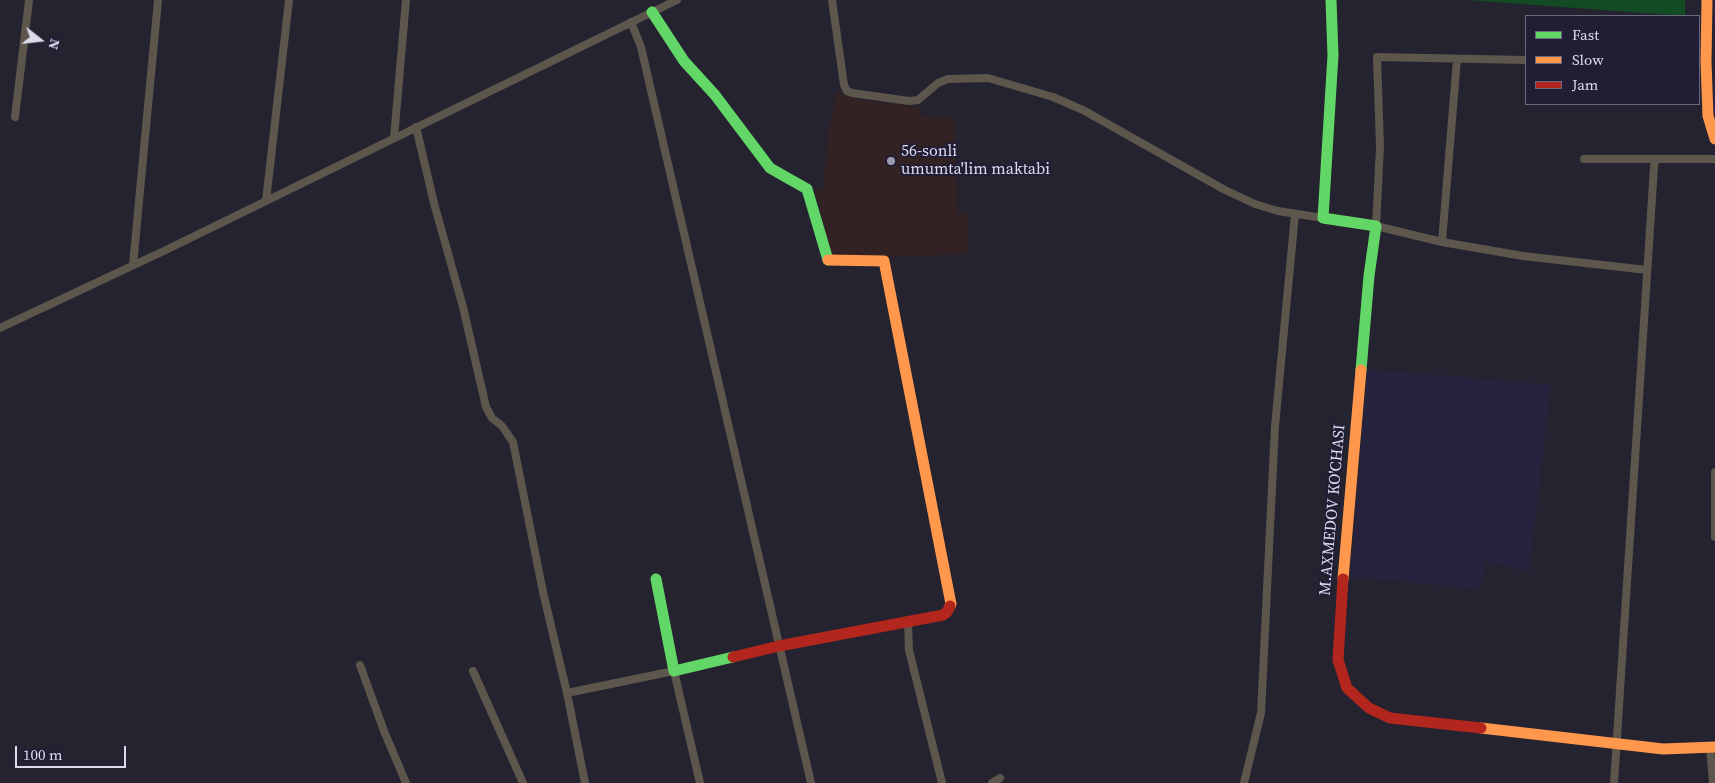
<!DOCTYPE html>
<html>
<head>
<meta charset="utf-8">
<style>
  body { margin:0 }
  #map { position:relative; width:1715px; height:783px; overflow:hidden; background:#24232f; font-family:"Source Serif 4",serif }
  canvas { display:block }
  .legend { position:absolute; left:1525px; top:15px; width:175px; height:90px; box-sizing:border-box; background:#201d35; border:1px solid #6b697e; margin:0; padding:6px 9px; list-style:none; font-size:15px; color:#dcdbec }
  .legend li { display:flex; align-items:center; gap:10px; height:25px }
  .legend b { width:25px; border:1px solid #6b697e }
  .north { position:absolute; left:15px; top:15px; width:50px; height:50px; -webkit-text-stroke:4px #201d35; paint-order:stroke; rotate:106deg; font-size:14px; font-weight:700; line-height:20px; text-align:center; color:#dcdbec }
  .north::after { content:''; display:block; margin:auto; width:18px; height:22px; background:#dcdbec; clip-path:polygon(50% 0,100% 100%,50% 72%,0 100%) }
  .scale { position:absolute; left:15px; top:746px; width:111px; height:22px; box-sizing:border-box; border:2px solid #dcdbec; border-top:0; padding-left:6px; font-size:15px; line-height:18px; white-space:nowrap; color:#dcdbec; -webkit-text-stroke:4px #201d35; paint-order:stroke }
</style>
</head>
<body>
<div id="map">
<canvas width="1715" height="783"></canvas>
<ul class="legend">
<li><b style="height:6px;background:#63d668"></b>Fast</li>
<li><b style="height:6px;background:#ff974d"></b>Slow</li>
<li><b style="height:6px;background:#b3261e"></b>Jam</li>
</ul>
<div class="north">N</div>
<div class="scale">100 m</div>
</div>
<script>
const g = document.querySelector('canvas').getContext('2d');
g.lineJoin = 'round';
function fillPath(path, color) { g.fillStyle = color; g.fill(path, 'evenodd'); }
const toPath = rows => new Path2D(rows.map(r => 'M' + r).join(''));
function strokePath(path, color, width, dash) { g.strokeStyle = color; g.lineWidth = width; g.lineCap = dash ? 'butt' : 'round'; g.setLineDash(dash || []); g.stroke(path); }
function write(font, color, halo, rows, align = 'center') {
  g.font = font + ' "Source Serif 4",serif'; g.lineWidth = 4; g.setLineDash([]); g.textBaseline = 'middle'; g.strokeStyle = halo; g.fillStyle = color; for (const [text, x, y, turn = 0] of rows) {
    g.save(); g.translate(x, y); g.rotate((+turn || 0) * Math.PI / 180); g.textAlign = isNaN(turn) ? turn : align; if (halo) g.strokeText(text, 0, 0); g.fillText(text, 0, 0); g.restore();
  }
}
const built = toPath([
  [1713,1,1715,1,1715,309,1713,309],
  [1367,369,1551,385,1529,571,1486,562,1479,589,1351,577]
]);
const education = toPath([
  [837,92,859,100,921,107,918,116,954,117,958,213,968,214,967,254,833,259,815,190,823,190,828,132]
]);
const green = toPath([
  [1467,0,1685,0,1685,16]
]);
const street = toPath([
  [832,0,844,85,847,91,852,93,909,101,918,100,938,83,948,79,988,78,1053,97,1083,110,1225,190,1255,204,1278,211,1323,218],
  [631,22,641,47,811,783],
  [1526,60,1377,57,1380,147,1376,226,1442,242,1523,256,1647,270],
  [15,117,29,0],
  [416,127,434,203,463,307,486,407,492,418,502,426,513,442,543,592,567,693,674,671,700,783],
  [394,138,406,0],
  [1584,159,1658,159],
  [266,201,289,0],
  [1442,242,1457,59],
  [133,265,158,0],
  [0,328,168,249,677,0],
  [1715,472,1715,537],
  [908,623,909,650,942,783],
  [360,665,384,731,406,783],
  [473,671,523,783],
  [567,693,585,783],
  [1710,747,1713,783],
  [992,783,1000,778],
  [1244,783,1261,713,1275,426,1295,214],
  [1614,783,1654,167,1655,161,1658,159,1715,159]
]);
const fast = toPath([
  [1331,0,1333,55,1323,218,1376,226,1369,276,1361,370],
  [652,12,684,61,715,95,770,168,807,189,828,260],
  [656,579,674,671,733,657]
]);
const slow = toPath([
  [1707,0,1706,62,1708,116,1715,139],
  [828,260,884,261,951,604,950,606],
  [1343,579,1361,370],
  [1481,728,1663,749,1715,747]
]);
const jam = toPath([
  [1343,579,1338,660,1347,688,1369,708,1390,718,1481,728],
  [733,657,779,646,943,615,947,612,950,606]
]);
const markers = [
  [891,161,5,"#9c9baa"]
];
const poiNames = [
  ["56-sonli",901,152],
  ["umumta'lim maktabi",901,170]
];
const streetNames = [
  ["M.AXMEDOV KO'CHASI",1333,510,-85]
];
fillPath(built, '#27233f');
fillPath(education, '#332223');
fillPath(green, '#134b25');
strokePath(street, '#5c564d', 8);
strokePath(fast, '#63d668', 11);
strokePath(slow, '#ff974d', 11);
strokePath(jam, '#b3261e', 11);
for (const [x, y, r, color] of markers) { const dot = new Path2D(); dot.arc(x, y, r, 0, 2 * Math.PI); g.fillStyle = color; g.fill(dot); strokePath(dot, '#201d35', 2); }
write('16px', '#dcdbec', '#201d35', poiNames, 'left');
write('16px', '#dcdbec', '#201d35', streetNames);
</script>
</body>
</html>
